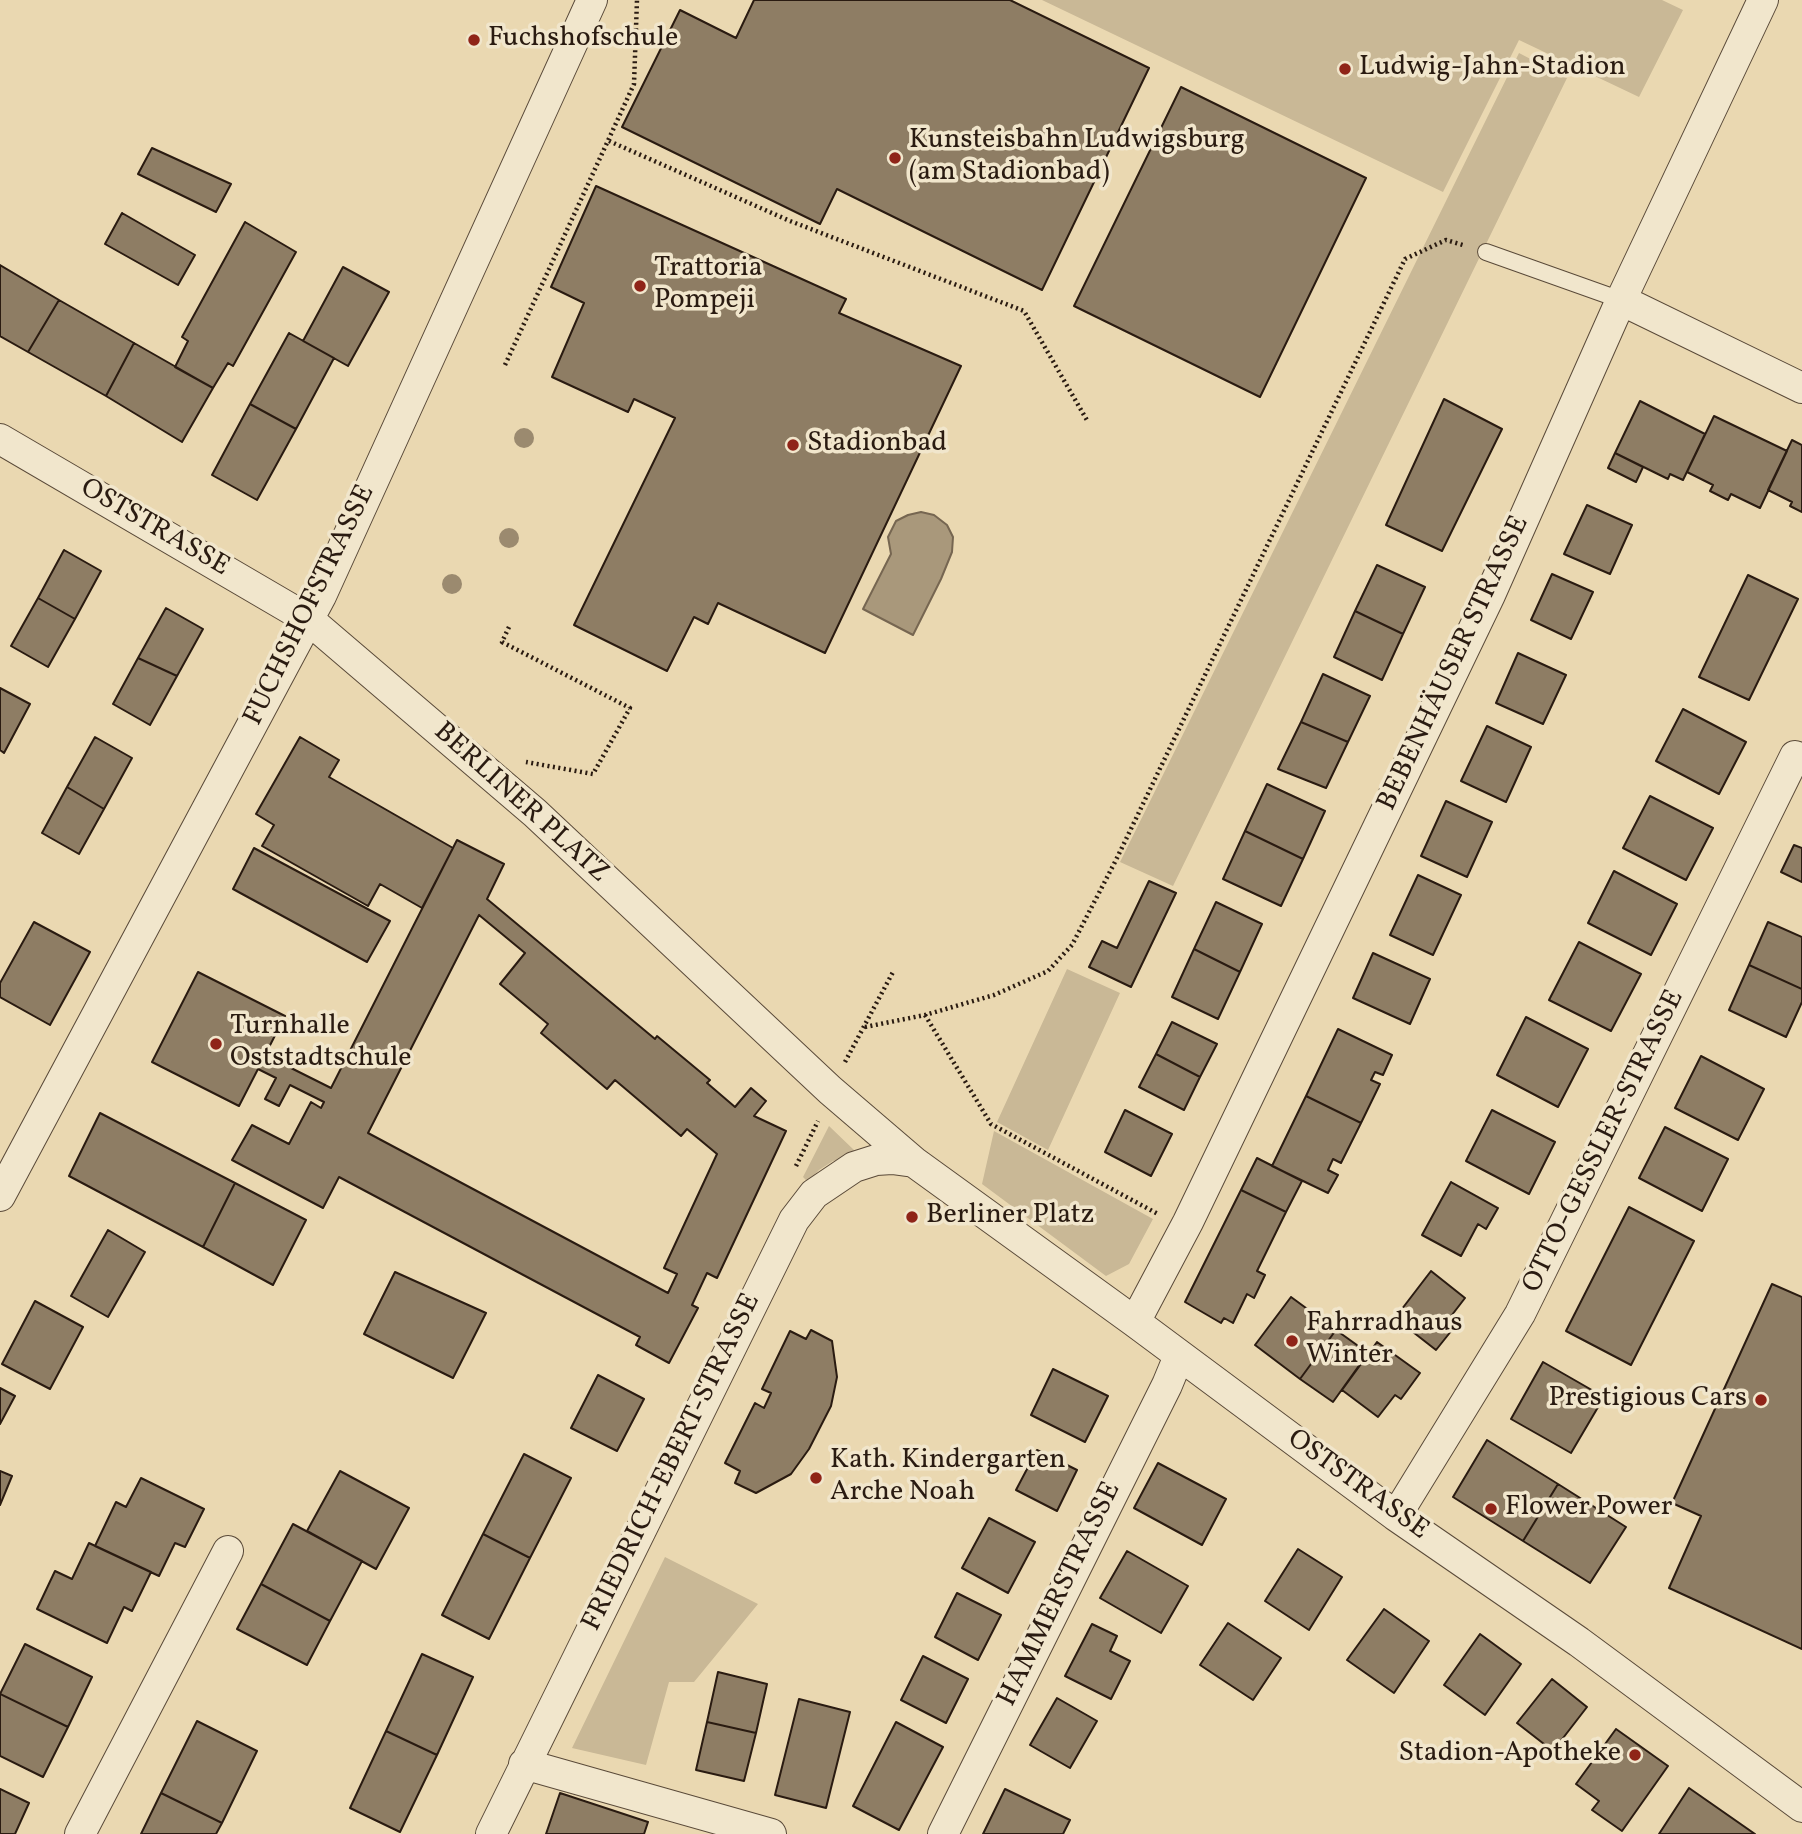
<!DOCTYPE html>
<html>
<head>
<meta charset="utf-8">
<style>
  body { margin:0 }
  canvas { display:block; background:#ead8b1 }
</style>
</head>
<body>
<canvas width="1802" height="1834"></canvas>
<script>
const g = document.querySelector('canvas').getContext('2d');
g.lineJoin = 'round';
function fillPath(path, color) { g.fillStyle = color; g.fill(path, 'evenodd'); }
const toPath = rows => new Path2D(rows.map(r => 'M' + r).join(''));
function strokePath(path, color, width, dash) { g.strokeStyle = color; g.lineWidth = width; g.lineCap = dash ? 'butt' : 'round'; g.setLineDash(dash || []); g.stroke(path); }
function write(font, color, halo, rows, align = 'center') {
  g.font = font + ' Vollkorn,serif'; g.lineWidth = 7; g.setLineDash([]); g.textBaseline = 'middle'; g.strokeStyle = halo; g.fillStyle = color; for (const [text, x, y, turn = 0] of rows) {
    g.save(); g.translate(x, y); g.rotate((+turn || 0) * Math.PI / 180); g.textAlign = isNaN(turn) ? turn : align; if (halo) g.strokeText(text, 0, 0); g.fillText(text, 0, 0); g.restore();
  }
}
const green = toPath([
  [1042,0,1662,0,1683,10,1639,97,1519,40,1443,192],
  [1519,53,1567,78,1173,886,1120,862],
  [1067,969,1120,993,1048,1150,997,1122],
  [829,1126,854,1150,852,1157,833,1161,819,1170,808,1182,803,1177],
  [994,1131,1153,1219,1129,1264,1106,1276,982,1184],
  [665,1557,758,1604,694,1682,669,1682,646,1765,572,1748]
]);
const water = toPath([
  [921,512,934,515,947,525,953,537,952,552,941,579,913,635,863,609,891,554,888,537,896,521,908,515,921,512]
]);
const building = toPath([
  [754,0,1010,0,1149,68,1042,290,837,189,820,224,622,127,680,10,736,38,754,0],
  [1181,87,1366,178,1260,397,1074,306,1181,87],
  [152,148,231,184,216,212,138,174,152,148],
  [596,186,846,299,839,313,961,366,825,653,718,603,708,624,694,617,667,671,574,625,675,418,634,399,628,412,552,377,584,303,551,287,596,186],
  [122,213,195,255,178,285,105,244,122,213],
  [245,222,296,252,233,366,228,363,213,388,175,367,188,341,182,337,245,222],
  [0,265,59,300,28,352,0,336,0,265],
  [343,267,389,292,348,366,303,341,343,267],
  [59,300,134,343,106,396,28,352,59,300],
  [289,333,334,358,296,429,250,404,289,333],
  [134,343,213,388,182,442,106,396,134,343],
  [1444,399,1502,429,1442,551,1386,525,1444,399],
  [1640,401,1705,434,1683,480,1670,474,1668,479,1615,453,1640,401],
  [250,404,296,429,257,500,212,475,250,404],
  [1714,416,1787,451,1760,508,1731,494,1728,500,1710,491,1713,485,1687,472,1714,416],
  [1792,440,1802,445,1802,512,1790,506,1792,502,1768,490,1792,440],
  [1615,453,1643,467,1636,482,1608,468,1615,453],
  [1587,505,1632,525,1610,574,1564,554,1587,505],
  [64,550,101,571,75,619,38,598,64,550],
  [1377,565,1425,587,1403,634,1355,611,1377,565],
  [1552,574,1593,592,1571,639,1531,620,1552,574],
  [1748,575,1798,599,1749,700,1699,677,1748,575],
  [38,598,75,619,48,667,11,646,38,598],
  [166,608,203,629,177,676,138,658,166,608],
  [1355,611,1403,634,1382,680,1334,657,1355,611],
  [1518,653,1566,675,1543,724,1496,703,1518,653],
  [138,658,177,676,150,725,113,704,138,658],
  [1323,674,1370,696,1348,742,1301,722,1323,674],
  [0,688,30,704,4,753,0,750,0,688],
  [1683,709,1746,742,1719,794,1656,761,1683,709],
  [1301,722,1348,742,1326,788,1278,769,1301,722],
  [1487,726,1531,747,1506,802,1461,781,1487,726],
  [95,737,132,758,104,809,67,787,95,737],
  [300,737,339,760,329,777,453,848,422,908,380,884,368,906,262,846,274,825,256,814,300,737],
  [1267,784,1325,811,1303,859,1245,831,1267,784],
  [67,787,104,809,79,854,42,833,67,787],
  [1650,796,1713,828,1686,880,1623,848,1650,796],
  [1446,801,1492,822,1467,877,1421,856,1446,801],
  [1245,831,1303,859,1281,906,1223,879,1245,831],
  [457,840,504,864,487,899,655,1039,657,1036,710,1080,707,1083,735,1107,751,1088,766,1101,754,1116,786,1131,717,1278,707,1273,692,1305,698,1308,669,1363,636,1345,640,1337,339,1177,323,1208,232,1160,252,1125,289,1144,311,1102,321,1108,324,1102,290,1085,279,1106,265,1099,276,1078,258,1069,239,1106,152,1062,198,972,285,1016,265,1055,331,1088,457,840],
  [479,915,525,953,500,984,548,1024,541,1033,607,1089,615,1080,681,1136,687,1129,717,1154,664,1268,677,1274,668,1293,368,1133,479,915],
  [1794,845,1802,848,1802,882,1781,872,1794,845],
  [254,848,390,921,367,962,233,889,254,848],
  [1614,871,1677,904,1651,955,1588,923,1614,871],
  [1418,875,1461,895,1433,955,1390,935,1418,875],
  [1149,881,1176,893,1131,987,1089,967,1102,941,1117,948,1149,881],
  [1216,902,1262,924,1240,972,1194,949,1216,902],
  [34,922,90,952,50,1025,0,997,0,983,34,922],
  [1768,922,1802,937,1802,989,1749,965,1768,922],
  [1579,942,1641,974,1611,1031,1549,1000,1579,942],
  [1194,949,1240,972,1218,1019,1172,997,1194,949],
  [1373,953,1430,979,1410,1024,1353,998,1373,953],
  [1749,965,1802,989,1802,1002,1786,1037,1729,1010,1749,965],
  [1526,1017,1588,1049,1558,1107,1497,1075,1526,1017],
  [1172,1022,1217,1044,1200,1077,1156,1054,1172,1022],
  [1338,1029,1392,1055,1383,1075,1375,1072,1371,1080,1380,1084,1361,1123,1306,1096,1338,1029],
  [1156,1054,1200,1077,1184,1110,1139,1087,1156,1054],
  [1701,1056,1764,1089,1738,1140,1675,1108,1701,1056],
  [1306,1096,1361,1123,1341,1163,1333,1159,1328,1170,1338,1175,1328,1193,1272,1166,1306,1096],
  [1125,1110,1172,1134,1151,1176,1105,1152,1125,1110],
  [1492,1110,1555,1142,1529,1194,1466,1161,1492,1110],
  [100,1113,235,1183,203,1247,69,1176,100,1113],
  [1665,1127,1728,1159,1702,1211,1639,1178,1665,1127],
  [1257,1158,1302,1181,1286,1212,1241,1190,1257,1158],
  [1451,1182,1498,1208,1486,1229,1478,1224,1461,1256,1422,1235,1451,1182],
  [235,1183,306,1220,273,1285,203,1247,235,1183],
  [1241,1190,1286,1212,1257,1271,1265,1275,1254,1298,1247,1294,1233,1323,1224,1318,1221,1323,1185,1302,1241,1190],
  [1629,1207,1694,1241,1631,1365,1566,1331,1629,1207],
  [108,1230,145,1252,108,1317,71,1296,108,1230],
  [1431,1271,1465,1298,1445,1324,1452,1330,1436,1350,1395,1318,1431,1271],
  [395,1272,486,1313,453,1378,364,1334,395,1272],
  [1772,1284,1802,1297,1802,1649,1669,1588,1701,1516,1672,1503,1772,1284],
  [1291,1297,1336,1330,1300,1379,1255,1345,1291,1297],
  [35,1301,83,1327,50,1389,2,1364,35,1301],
  [811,1330,832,1341,837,1377,831,1406,809,1449,791,1474,756,1493,735,1483,740,1471,725,1463,755,1403,764,1408,771,1393,762,1389,790,1331,806,1339,811,1330],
  [1336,1330,1368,1353,1333,1402,1300,1379,1336,1330],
  [1377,1342,1420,1373,1401,1399,1395,1395,1378,1417,1342,1390,1377,1342],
  [1543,1362,1604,1397,1571,1453,1511,1419,1543,1362],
  [1053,1369,1108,1396,1085,1442,1031,1415,1053,1369],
  [598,1375,644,1399,617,1451,571,1428,598,1375],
  [0,1388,15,1396,0,1424,0,1388],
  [1487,1440,1558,1484,1523,1541,1453,1497,1487,1440],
  [1037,1450,1077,1470,1057,1511,1016,1490,1037,1450],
  [524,1454,571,1478,530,1558,483,1534,524,1454],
  [1158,1463,1226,1499,1202,1545,1134,1508,1158,1463],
  [0,1471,12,1476,0,1505,0,1471],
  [340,1471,409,1508,376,1569,307,1531,340,1471],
  [141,1478,204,1509,185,1547,175,1543,159,1576,95,1546,116,1502,126,1507,141,1478],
  [1558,1484,1626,1527,1590,1583,1523,1541,1558,1484],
  [989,1518,1035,1542,1008,1593,962,1568,989,1518],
  [293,1524,362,1561,330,1621,261,1584,293,1524],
  [483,1534,530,1558,489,1639,442,1615,483,1534],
  [89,1543,151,1572,132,1611,124,1607,107,1643,37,1609,55,1571,72,1579,89,1543],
  [1298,1549,1342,1577,1309,1630,1265,1601,1298,1549],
  [1127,1551,1188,1586,1161,1633,1100,1598,1127,1551],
  [261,1584,330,1621,307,1665,237,1629,261,1584],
  [957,1593,1001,1615,978,1660,935,1637,957,1593],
  [1384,1609,1429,1641,1394,1693,1347,1660,1384,1609],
  [1228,1623,1281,1658,1253,1700,1200,1665,1228,1623],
  [1092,1624,1117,1636,1110,1651,1130,1661,1111,1699,1065,1676,1092,1624],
  [1480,1634,1521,1664,1485,1715,1444,1685,1480,1634],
  [25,1644,92,1677,68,1727,0,1694,25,1644],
  [422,1654,473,1677,437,1755,386,1731,422,1654],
  [923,1656,968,1679,946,1723,901,1700,923,1656],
  [718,1672,767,1684,756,1733,707,1722,718,1672],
  [1552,1679,1587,1707,1553,1751,1517,1723,1552,1679],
  [0,1694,68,1727,43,1777,0,1756,0,1694],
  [1057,1698,1097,1721,1070,1768,1030,1745,1057,1698],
  [799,1699,850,1712,826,1808,775,1795,799,1699],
  [197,1721,257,1751,222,1823,161,1793,197,1721],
  [707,1722,756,1733,744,1781,696,1770,707,1722],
  [896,1722,943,1747,899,1830,853,1806,896,1722],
  [1616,1729,1668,1766,1622,1831,1592,1810,1599,1801,1576,1784,1616,1729],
  [386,1731,437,1755,400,1832,350,1808,386,1731],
  [1689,1788,1755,1834,1659,1834,1689,1788],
  [0,1789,29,1803,15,1834,0,1834,0,1789],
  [1005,1789,1070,1820,1063,1834,983,1834,1005,1789],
  [161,1793,222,1823,216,1834,141,1834,161,1793],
  [560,1793,648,1822,644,1834,546,1834,560,1793]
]);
const path = toPath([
  [609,141,790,221,1024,311,1088,422],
  [505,365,634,84,637,0],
  [509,627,502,642,630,708,593,774,526,762],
  [925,1015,991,1124,1158,1214],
  [865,1027,925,1015,994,995,1048,971,1072,945,1116,860,1405,259,1446,240,1463,245],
  [845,1062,893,972],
  [796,1166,818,1121]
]);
const service = toPath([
  [1486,252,1621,300]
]);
const minor = toPath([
  [1621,300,1802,388],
  [0,439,308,619,535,813,830,1090,914,1162,1135,1322,1396,1516,1579,1642,1802,1807],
  [0,1196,321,596,592,0],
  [1135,1322,1188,1222,1490,595,1621,300,1763,0],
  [1396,1516,1520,1314,1795,756],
  [524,1764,771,1834],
  [80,1834,228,1551],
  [491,1834,794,1220,814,1194,854,1167,876,1160,892,1159,914,1162],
  [943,1834,1167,1385,1179,1356]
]);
const trees = [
  [524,438],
  [509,538],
  [452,584]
];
const markers = [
  [474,40,7,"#8f2418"],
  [1345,69,7,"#8f2418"],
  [895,158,7,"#8f2418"],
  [640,286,7,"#8f2418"],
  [793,445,7,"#8f2418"],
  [216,1044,7,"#8f2418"],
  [912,1217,7,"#8f2418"],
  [1292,1341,7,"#8f2418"],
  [1761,1400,7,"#8f2418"],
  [816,1478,7,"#8f2418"],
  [1491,1509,7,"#8f2418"],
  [1635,1755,7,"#8f2418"]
];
const poiNames = [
  ["Fuchshofschule",488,40],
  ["Ludwig-Jahn-Stadion",1359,69],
  ["Kunsteisbahn Ludwigsburg",909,142],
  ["(am Stadionbad)",909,174],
  ["Trattoria",654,270],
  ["Pompeji",654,302],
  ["Stadionbad",807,445],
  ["Turnhalle",230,1028],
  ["Oststadtschule",230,1060],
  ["Berliner Platz",926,1217],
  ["Fahrradhaus",1306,1325],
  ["Winter",1306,1357],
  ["Prestigious Cars",1747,1400,"right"],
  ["Kath. Kindergarten",830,1462],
  ["Arche Noah",830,1494],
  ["Flower Power",1505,1509],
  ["Stadion-Apotheke",1621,1755,"right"]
];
const streetNames = [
  ["OSTSTRASSE",154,529,30],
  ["FUCHSHOFSTRASSE",311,606,-64],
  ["BEBENHÄUSER STRASSE",1455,664,-65],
  ["BERLINER PLATZ",520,804,42],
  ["OTTO-GESSLER-STRASSE",1605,1142,-64],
  ["FRIEDRICH-EBERT-STRASSE",673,1463,-64],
  ["OSTSTRASSE",1357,1486,36],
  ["HAMMERSTRASSE",1061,1595,-64]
];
fillPath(green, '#c9b896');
fillPath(water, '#a9987b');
strokePath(water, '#766651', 2);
fillPath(building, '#8e7d64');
strokePath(building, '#2a1b11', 2);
strokePath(service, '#5a4a39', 18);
strokePath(minor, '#5a4a39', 32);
strokePath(path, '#2a1b11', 4.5, [2, 3.5]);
strokePath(service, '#f1e6cc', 16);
strokePath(minor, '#f1e6cc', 30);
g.fillStyle = '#9b8a6f';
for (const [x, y] of trees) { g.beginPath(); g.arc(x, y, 10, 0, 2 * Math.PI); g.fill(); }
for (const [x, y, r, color] of markers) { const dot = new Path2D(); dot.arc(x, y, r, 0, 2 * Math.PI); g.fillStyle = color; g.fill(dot); strokePath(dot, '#f1e6cc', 2.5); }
write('28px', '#2a1b11', '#f1e6cc', poiNames, 'left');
write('28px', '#2a1b11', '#f1e6cc', streetNames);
</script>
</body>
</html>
